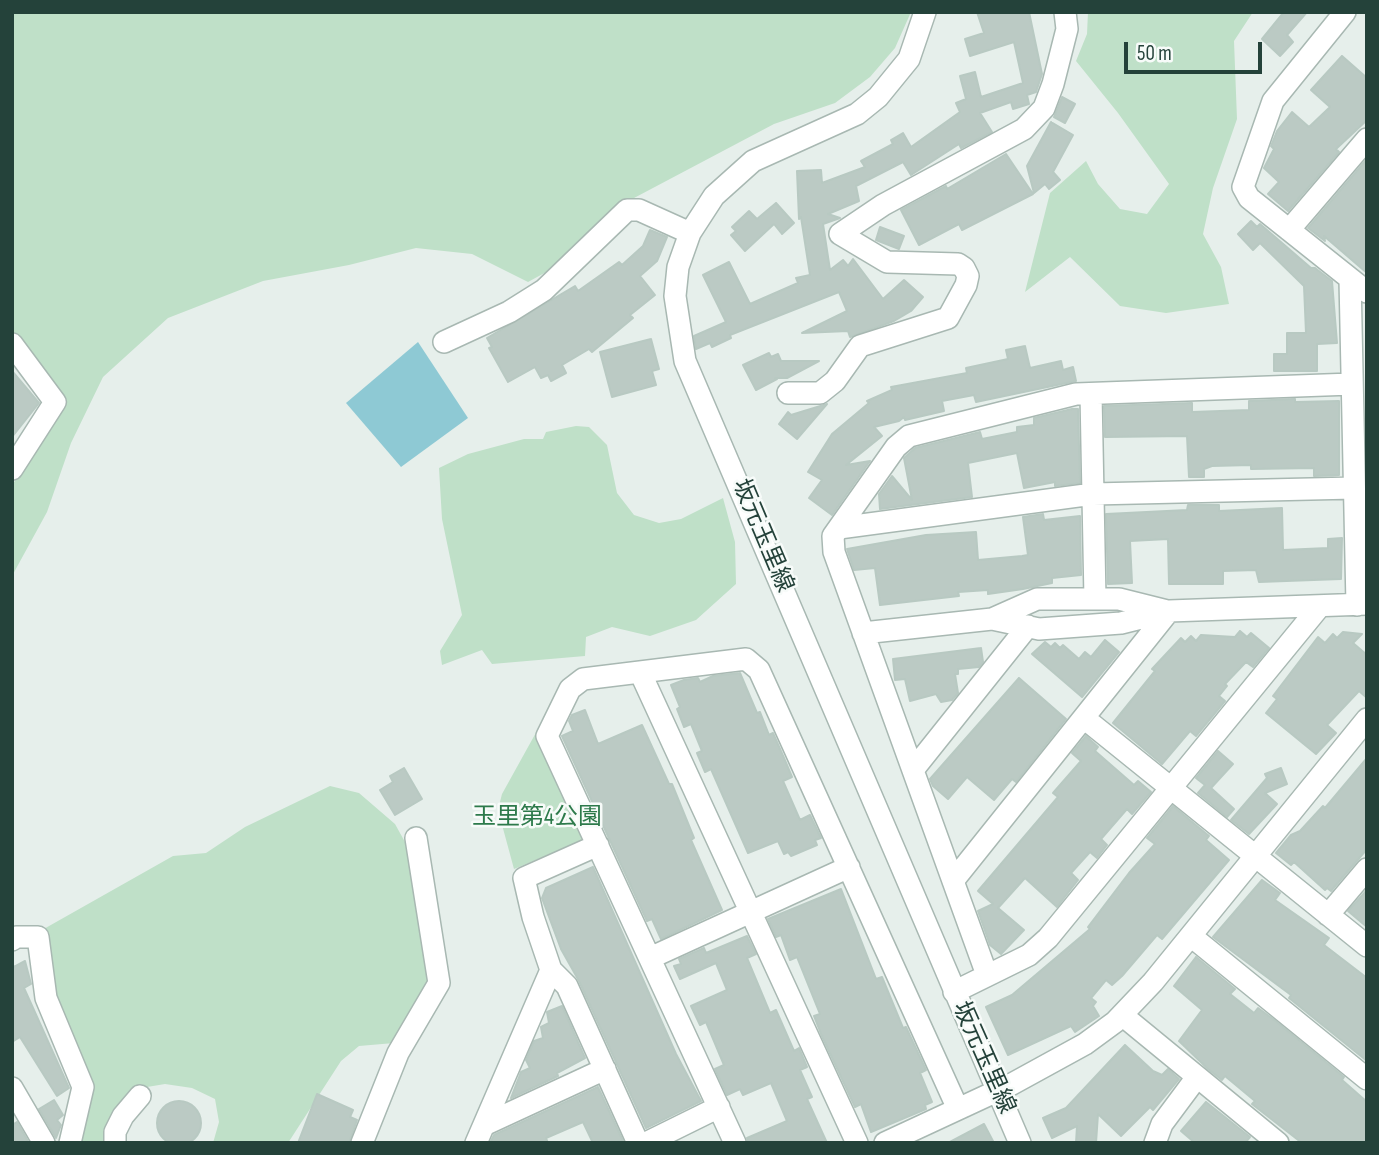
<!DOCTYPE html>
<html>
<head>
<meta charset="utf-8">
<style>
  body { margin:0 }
  #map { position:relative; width:1379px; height:1155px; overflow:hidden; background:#e6efeb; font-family:"Sofia Sans Condensed",sans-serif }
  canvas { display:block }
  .frame { position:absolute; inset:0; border:14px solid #24423a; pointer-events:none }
  .scale { position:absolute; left:1124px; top:42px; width:138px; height:32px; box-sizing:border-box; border:4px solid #24423a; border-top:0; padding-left:9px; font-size:21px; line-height:24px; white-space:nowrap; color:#24423a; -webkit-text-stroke:5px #f7fbf9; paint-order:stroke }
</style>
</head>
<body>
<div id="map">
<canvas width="1379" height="1155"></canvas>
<div class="frame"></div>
<div class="scale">50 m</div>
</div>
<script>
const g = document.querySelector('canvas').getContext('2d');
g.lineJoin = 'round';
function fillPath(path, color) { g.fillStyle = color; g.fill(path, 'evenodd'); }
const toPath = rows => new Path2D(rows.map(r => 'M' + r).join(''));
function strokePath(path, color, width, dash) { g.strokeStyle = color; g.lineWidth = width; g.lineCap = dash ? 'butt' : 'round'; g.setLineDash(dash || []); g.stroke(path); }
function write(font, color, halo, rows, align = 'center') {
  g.font = font + ' "Sofia Sans Condensed","Noto Sans JP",sans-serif'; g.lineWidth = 5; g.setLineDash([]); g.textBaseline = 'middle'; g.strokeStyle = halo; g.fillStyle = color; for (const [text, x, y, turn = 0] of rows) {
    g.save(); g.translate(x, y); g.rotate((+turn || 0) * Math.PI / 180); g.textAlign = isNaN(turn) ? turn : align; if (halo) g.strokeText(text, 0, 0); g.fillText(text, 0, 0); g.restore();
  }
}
const green = toPath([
  [12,12,911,12,895,48,870,77,835,103,774,124,617,207,559,265,528,282,472,254,416,248,349,265,263,281,168,318,103,377,71,443,47,512,12,576,12,485,30,460,31,446,61,401,12,334],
  [1088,12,1253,12,1234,41,1237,119,1213,188,1203,234,1221,267,1229,304,1166,313,1120,306,1070,257,1025,292,1050,193,1086,161,1098,184,1120,209,1147,214,1169,184,1118,113,1076,61,1087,34],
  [576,426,589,427,607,445,617,493,634,515,659,523,681,519,723,498,735,542,736,584,696,620,650,636,612,627,586,637,585,656,492,664,482,650,442,665,440,651,462,615,442,519,439,468,468,454,524,439,543,439,546,432],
  [538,729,582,837,581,841,514,869,498,810,502,794],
  [330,786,359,793,395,824,405,842,431,978,394,1043,359,1046,341,1061,288,1143,213,1143,219,1122,215,1099,192,1088,165,1084,135,1089,107,1143,75,1143,89,1086,51,998,42,930,173,856,206,853,245,827]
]);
const water = toPath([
  [418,342,468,418,401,467,346,403]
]);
const building = toPath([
  [977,12,1029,12,1042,74,1036,92,1027,95,1029,104,1013,109,1011,102,980,113,992,132,961,148,959,144,911,175,903,162,856,186,859,201,828,214,840,218,823,224,830,270,843,260,848,266,853,259,883,299,904,280,923,297,911,311,894,321,850,337,848,331,802,333,847,311,839,292,730,335,731,338,712,347,710,343,696,349,694,336,726,322,703,275,729,262,750,304,798,283,796,278,810,275,801,217,799,219,797,171,821,170,822,183,865,167,861,161,893,144,891,140,903,133,911,147,960,112,956,103,966,99,960,76,975,72,981,97,1023,83,1014,42,970,56,965,39,984,33,977,12],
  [1284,12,1307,12,1287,35,1293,42,1280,56,1262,39,1284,12],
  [1342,56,1367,78,1367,120,1336,149,1339,152,1288,211,1268,194,1279,182,1264,168,1274,149,1271,146,1277,131,1292,112,1309,127,1330,107,1311,90,1342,56],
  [1062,97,1075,104,1065,123,1054,117,1062,97],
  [1051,122,1073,135,1053,172,1060,180,1049,189,1045,184,1034,193,1027,166,1051,122],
  [1006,154,1033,194,962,230,959,224,919,245,901,210,946,186,947,189,1006,154],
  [1367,159,1367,273,1324,236,1325,241,1308,228,1367,159],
  [776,203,794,223,782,234,774,224,745,251,731,235,736,231,732,227,749,211,757,219,776,203],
  [1251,221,1257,227,1260,224,1311,268,1315,268,1332,281,1337,343,1317,344,1317,371,1274,371,1274,354,1287,354,1287,333,1306,333,1304,286,1260,243,1253,250,1238,234,1251,221],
  [880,227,904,236,899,249,876,240,880,227],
  [650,230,667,237,657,261,640,276,655,295,630,315,633,318,592,352,589,349,562,365,566,373,551,381,548,375,541,378,535,367,508,382,489,348,492,347,487,338,575,286,578,291,619,262,622,265,643,246,650,230],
  [651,339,659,369,652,371,656,385,612,397,600,352,651,339],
  [1025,346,1030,368,1061,361,1063,370,1073,367,1076,381,976,402,974,395,942,401,944,411,905,420,904,417,899,421,874,427,882,436,846,465,870,461,832,515,809,498,822,480,808,472,832,434,869,403,867,401,892,390,891,387,967,373,966,368,1008,359,1006,350,1025,346],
  [769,353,771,357,778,354,781,361,819,361,787,378,775,378,777,379,756,390,743,365,769,353],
  [12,371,39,403,12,437,12,371],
  [1295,399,1295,402,1339,401,1339,475,1314,476,1314,468,1251,469,1251,465,1212,466,1204,469,1204,477,1189,477,1187,436,1105,437,1104,406,1192,403,1192,412,1249,410,1249,401,1295,399],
  [827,404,797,439,779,424,788,412,791,415,827,404],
  [1072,409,1078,409,1080,483,1055,486,1055,482,1024,488,1017,453,968,463,972,497,880,509,879,494,892,476,912,500,904,458,915,448,980,432,982,439,1017,432,1017,427,1034,425,1034,418,1072,409],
  [1188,505,1219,505,1219,511,1282,508,1283,550,1328,548,1328,539,1342,538,1341,579,1259,582,1256,570,1223,571,1223,584,1169,584,1168,539,1130,541,1132,583,1108,584,1106,514,1187,510,1188,505],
  [1043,514,1044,520,1080,516,1081,575,1052,578,1052,583,1023,589,988,594,988,590,958,592,959,596,880,605,875,568,854,570,847,549,926,535,976,532,978,560,1022,556,1028,555,1023,517,1043,514],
  [1240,631,1247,637,1251,633,1269,648,1253,667,1246,662,1225,684,1227,686,1219,696,1225,701,1196,736,1190,731,1162,764,1113,723,1155,671,1152,669,1181,638,1185,642,1191,636,1196,641,1201,635,1235,637,1240,631],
  [1343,632,1362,634,1353,643,1367,655,1367,698,1359,691,1327,725,1336,733,1316,754,1266,713,1277,699,1273,696,1318,637,1325,643,1333,634,1337,638,1343,632],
  [1105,640,1119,652,1082,697,1032,654,1045,642,1051,647,1055,643,1060,648,1063,645,1079,659,1085,652,1091,657,1105,640],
  [981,648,983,662,979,667,958,669,958,674,955,674,958,693,952,700,941,702,936,694,910,701,905,679,895,680,893,659,981,648],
  [740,673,757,713,760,712,769,735,773,733,784,758,792,777,783,781,800,820,810,815,821,838,815,840,817,845,791,856,788,852,784,854,778,841,748,853,711,769,705,772,697,753,702,751,691,724,684,727,677,709,680,707,671,685,684,680,698,678,700,682,713,676,740,673],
  [1019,678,1066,719,1016,782,1012,779,994,800,967,777,948,799,933,786,930,779,1019,678],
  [585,710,598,744,642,725,669,784,672,784,694,838,691,840,722,910,661,939,652,919,647,921,562,736,573,731,569,721,572,715,585,710],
  [1086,736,1098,747,1095,751,1134,785,1138,781,1151,792,1132,814,1127,809,1101,839,1107,845,1097,858,1090,852,1071,873,1078,880,1057,907,1025,878,998,908,1024,930,1001,954,990,945,978,911,993,904,978,891,1058,797,1053,793,1081,761,1072,753,1086,736],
  [1218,751,1233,764,1211,788,1234,809,1227,817,1198,793,1205,785,1196,778,1218,751],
  [1367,758,1367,849,1331,891,1327,888,1325,890,1294,862,1291,865,1276,853,1291,835,1300,831,1323,806,1325,808,1367,758],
  [404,768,422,799,395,815,380,790,393,782,390,776,404,768],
  [1281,768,1287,784,1265,793,1277,804,1249,834,1231,820,1267,778,1265,774,1281,768],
  [1173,806,1209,836,1206,840,1229,860,1162,939,1157,935,1122,976,1112,985,1106,980,1091,998,1096,1002,1093,1006,1099,1016,1075,1032,1071,1026,1008,1055,986,1007,1012,995,1090,929,1088,927,1129,873,1155,844,1147,838,1173,806],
  [593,867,676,1054,701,1101,646,1128,579,981,561,949,542,898,546,888,593,867],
  [1262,880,1280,893,1275,900,1329,938,1324,945,1367,978,1367,1061,1289,998,1291,995,1213,937,1262,880],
  [841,889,876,979,882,977,903,1028,906,1027,926,1070,920,1073,932,1102,925,1105,926,1109,871,1132,861,1104,855,1107,821,1034,814,1016,820,1014,797,957,790,960,781,935,776,937,768,919,841,889],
  [1367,890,1367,927,1348,911,1367,890],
  [747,936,756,954,747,958,770,1013,776,1010,794,1051,799,1048,807,1067,800,1070,812,1097,807,1099,827,1143,748,1143,747,1138,787,1121,771,1083,743,1095,740,1089,727,1095,715,1069,724,1065,706,1022,700,1025,691,1006,727,990,716,963,680,979,674,966,681,964,679,959,704,948,706,953,747,936],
  [1196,957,1235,989,1230,994,1254,1013,1258,1008,1273,1019,1344,1077,1342,1080,1367,1102,1367,1143,1302,1143,1252,1104,1255,1101,1225,1076,1222,1080,1208,1069,1179,1041,1202,1010,1174,986,1196,957],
  [25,961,31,984,24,988,69,1088,57,1096,20,1037,12,1042,12,964,14,967,25,961],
  [562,1006,585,1058,557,1073,558,1076,511,1098,521,1072,530,1068,526,1060,534,1041,543,1038,541,1027,549,1023,547,1012,562,1006],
  [1125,1045,1153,1071,1162,1075,1168,1069,1179,1079,1153,1110,1150,1107,1121,1136,1098,1114,1096,1143,1076,1143,1077,1126,1052,1138,1043,1118,1066,1108,1125,1045],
  [598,1087,623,1141,593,1143,583,1122,546,1138,548,1143,490,1143,494,1135,598,1087],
  [317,1094,353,1110,350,1117,357,1120,349,1143,298,1143,317,1094],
  [54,1100,63,1115,57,1120,61,1125,56,1138,39,1109,54,1100],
  '157 1123a22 22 0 1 1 44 0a22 22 0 1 1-44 0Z',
  [1206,1102,1250,1137,1245,1143,1195,1143,1181,1131,1206,1102],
  [17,1122,29,1143,12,1143,12,1125,17,1122],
  [984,1124,994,1143,948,1143,984,1124]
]);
const minor = toPath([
  [925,12,909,59,878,97,857,114,753,161,714,196,690,233,678,267,675,296,685,361,1020,1143],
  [1345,12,1273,101,1243,187,1249,198,1367,292],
  [1289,230,1367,139],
  [1350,279,1357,605],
  [444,342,509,312,544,290,627,210,639,210,690,233],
  [12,344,55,402,12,469],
  [788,393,820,393,835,381,860,346,948,318,966,285,968,276,964,268,958,264,887,262,840,234,883,205,1024,129,1044,108,1053,84,1067,29,1065,12],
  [1091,394,1095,599],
  [839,528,1093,494,1354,488],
  [992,619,1039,629,1121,623,1169,611,1367,604],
  [863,633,992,619,1037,599,1119,599,1167,611],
  [640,672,857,1143],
  [1084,718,1367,946],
  [913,770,1028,626],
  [598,845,524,878,533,917,551,970,567,986,638,1143],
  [953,881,1169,611],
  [1328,915,1367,869],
  [1191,936,1367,1079],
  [12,940,16,937,38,937,46,998,83,1087,70,1143],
  [650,958,849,867],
  [987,975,834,552,833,536,896,447,909,436,1076,394,1352,384],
  [954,992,1029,955,1048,938,1320,606],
  [1122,1015,1278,1143],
  [12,1088,44,1143],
  [484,1125,605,1069],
  [115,1143,115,1132,123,1116,140,1096],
  [362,1143,398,1053,439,983,416,838],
  [476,1143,551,970],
  [646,1143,719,1107],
  [735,1143,547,736,570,689,583,679,746,659,759,670,958,1109],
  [885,1143,1012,1084,1085,1044,1115,1022,1153,982,1367,719],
  [1155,1143,1162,1124,1197,1077]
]);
const streetNames = [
  ["坂元玉里線",762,536,67],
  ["坂元玉里線",983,1058,66]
];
const parkNames = [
  ["玉里第4公園",537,818]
];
fillPath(green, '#bfe0c8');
fillPath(water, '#8ec9d4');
fillPath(building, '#bbcac4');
strokePath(building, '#b8c9c2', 2);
strokePath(minor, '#a8b8b2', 24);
strokePath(minor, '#fff', 21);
write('24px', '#24423a', '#f7fbf9', streetNames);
write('24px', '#2d7a4b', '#f7fbf9', parkNames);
</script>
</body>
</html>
